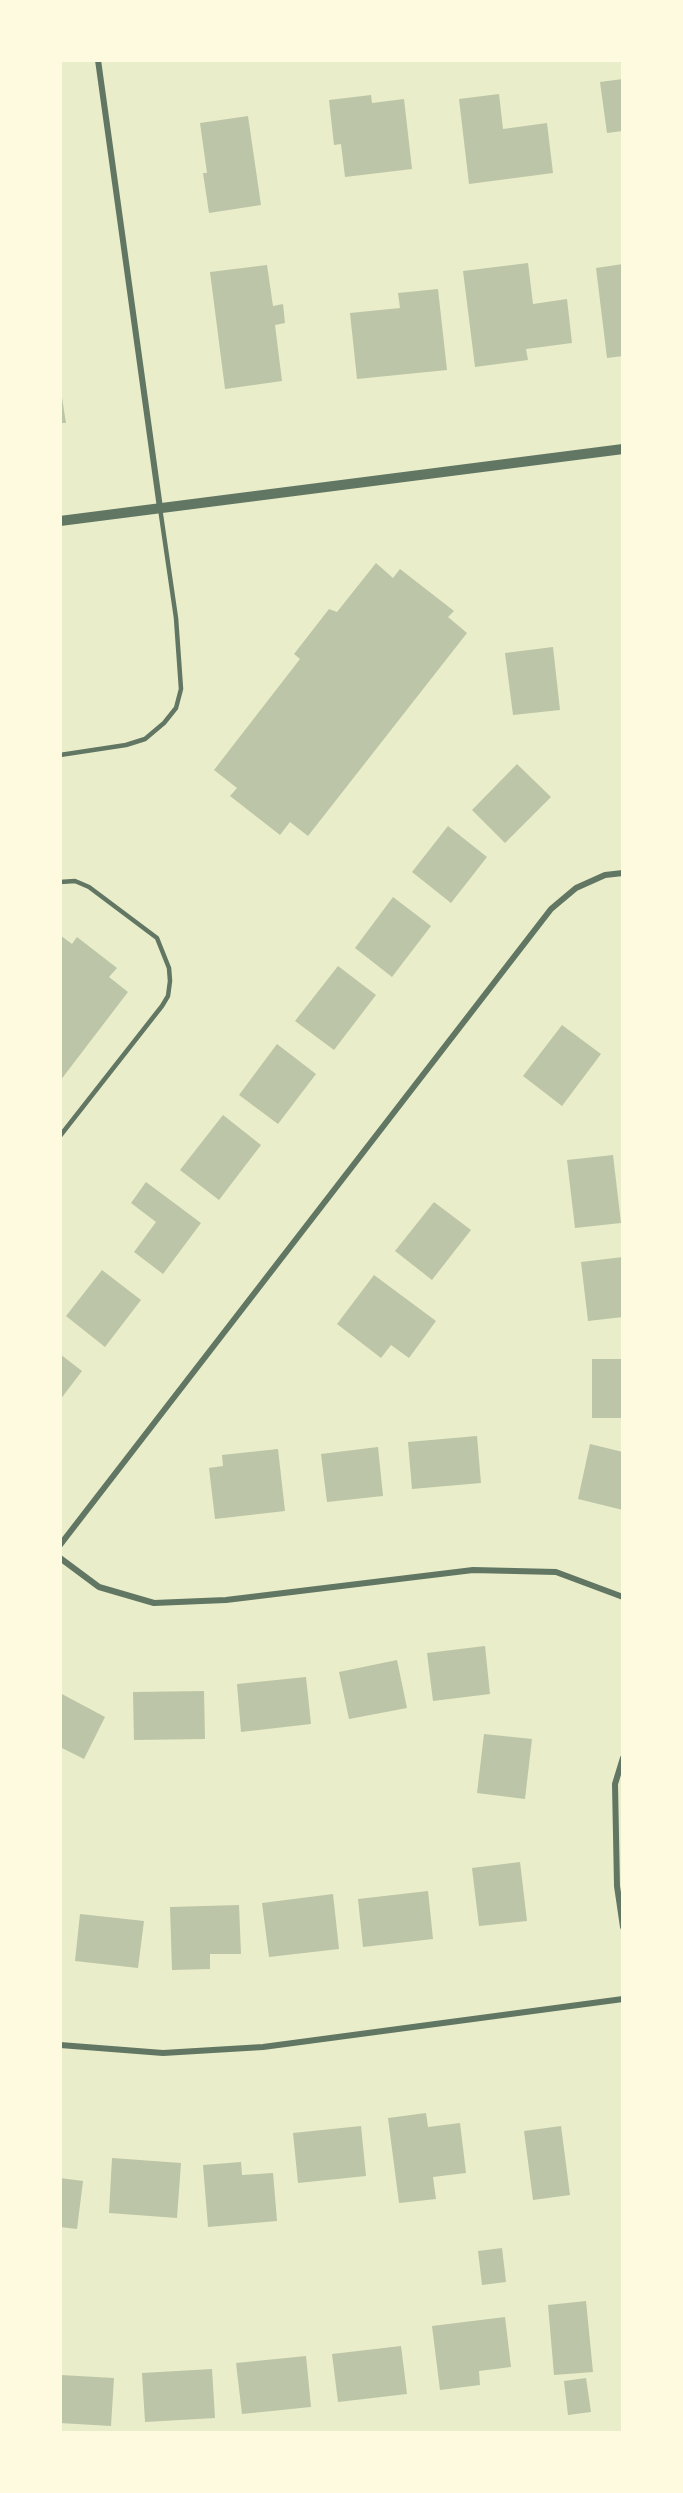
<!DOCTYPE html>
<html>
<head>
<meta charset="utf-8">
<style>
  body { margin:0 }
  #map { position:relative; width:683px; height:2493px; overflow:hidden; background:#e9edc9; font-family:"Open Sans",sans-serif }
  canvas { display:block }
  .frame { position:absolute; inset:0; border:62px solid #fefae0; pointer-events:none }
</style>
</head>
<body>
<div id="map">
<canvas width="683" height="2493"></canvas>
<div class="frame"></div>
</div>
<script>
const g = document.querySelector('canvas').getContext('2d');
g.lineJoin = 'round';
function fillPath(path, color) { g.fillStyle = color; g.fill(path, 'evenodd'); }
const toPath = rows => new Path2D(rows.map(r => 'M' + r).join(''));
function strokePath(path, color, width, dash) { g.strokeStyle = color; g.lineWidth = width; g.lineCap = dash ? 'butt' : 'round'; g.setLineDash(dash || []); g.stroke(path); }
const building = toPath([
  [623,79,623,131,607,133,600,82],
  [499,94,503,129,547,123,553,173,469,184,459,99],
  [371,95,372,103,404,99,412,169,345,177,341,144,334,145,329,100],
  [248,116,261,205,209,213,203,173,207,173,200,123],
  [528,263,533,304,567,299,572,343,526,349,528,360,475,367,463,271],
  [623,264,623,356,607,358,596,268],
  [267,265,273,306,283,304,285,323,275,325,282,381,225,389,210,272],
  [438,289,447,370,357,379,350,313,400,308,398,293],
  [60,385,66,423,60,423],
  [376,563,393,578,400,569,454,611,448,617,467,633,308,836,290,822,280,835,230,796,237,788,214,770,300,659,294,654,329,609,337,612],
  [553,647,560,710,513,715,505,653],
  [517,764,551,797,505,843,472,810],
  [448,826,487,857,451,903,412,872],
  [393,897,431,926,392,977,355,948],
  [60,935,72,944,77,937,117,968,109,977,128,992,60,1081],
  [338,966,376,995,334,1050,295,1021],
  [562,1025,601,1054,562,1106,523,1076],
  [277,1044,316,1074,278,1124,239,1095],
  [223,1115,261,1145,219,1200,180,1170],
  [613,1155,621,1223,575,1228,567,1160],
  [146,1182,201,1223,163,1274,134,1252,156,1222,131,1203],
  [434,1202,471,1230,432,1280,395,1251],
  [623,1257,623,1317,588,1321,581,1262],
  [102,1270,141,1300,105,1347,66,1316],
  [374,1275,436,1321,409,1358,391,1345,381,1358,337,1324],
  [60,1354,82,1371,60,1400],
  [592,1359,623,1359,623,1418,592,1418],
  [477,1436,481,1483,412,1489,408,1442],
  [590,1444,623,1452,623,1510,578,1499],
  [378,1447,383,1496,327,1502,321,1454],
  [278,1449,285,1511,215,1519,209,1468,223,1466,222,1455],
  [485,1646,490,1694,433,1701,427,1653],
  [397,1660,407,1708,349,1719,339,1672],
  [306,1677,311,1724,241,1732,237,1684],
  [204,1691,205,1739,134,1740,133,1692],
  [60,1693,105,1717,84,1759,60,1747],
  [484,1734,532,1739,525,1799,477,1793],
  [520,1862,527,1921,479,1926,472,1868],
  [428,1891,433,1939,363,1947,358,1899],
  [333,1894,339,1949,269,1957,262,1903],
  [239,1905,241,1954,210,1954,210,1969,172,1970,170,1907],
  [80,1914,144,1921,138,1968,75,1961],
  [426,2113,428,2127,460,2123,466,2173,433,2177,436,2199,399,2203,388,2118],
  [361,2126,366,2176,298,2183,293,2133],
  [561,2126,570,2195,533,2200,524,2131],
  [112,2158,181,2163,177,2218,109,2213],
  [241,2162,242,2175,273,2173,277,2221,208,2227,203,2165],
  [60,2178,83,2181,77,2229,60,2227],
  [502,2248,506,2282,482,2285,478,2251],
  [586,2301,593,2372,554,2375,548,2305],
  [505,2317,511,2367,479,2371,480,2385,440,2390,432,2326],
  [401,2346,407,2394,338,2402,332,2354],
  [306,2356,311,2407,242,2414,236,2363],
  [212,2369,215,2418,145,2422,142,2373],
  [60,2375,114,2378,111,2426,60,2423],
  [586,2378,591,2412,568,2415,564,2381]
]);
const service = toPath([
  [60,755,126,745,145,739,164,723,176,708,181,689,176,618,160,508],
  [60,882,75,881,89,887,157,938,169,968,170,981,168,996,162,1006,60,1136]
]);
const minor = toPath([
  [98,60,160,508],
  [60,1545,551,909,576,888,605,875,623,873],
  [60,1558,99,1587,154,1603,226,1600,473,1570,556,1572,623,1597],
  [623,1758,615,1784,617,1886,623,1927],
  [60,2045,163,2053,263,2047,623,1999]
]);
const tertiary = toPath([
  [60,521,623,449]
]);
fillPath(building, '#bcc5a7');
strokePath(service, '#617663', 4.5);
strokePath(minor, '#617663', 6);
strokePath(tertiary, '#617663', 10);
</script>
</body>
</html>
